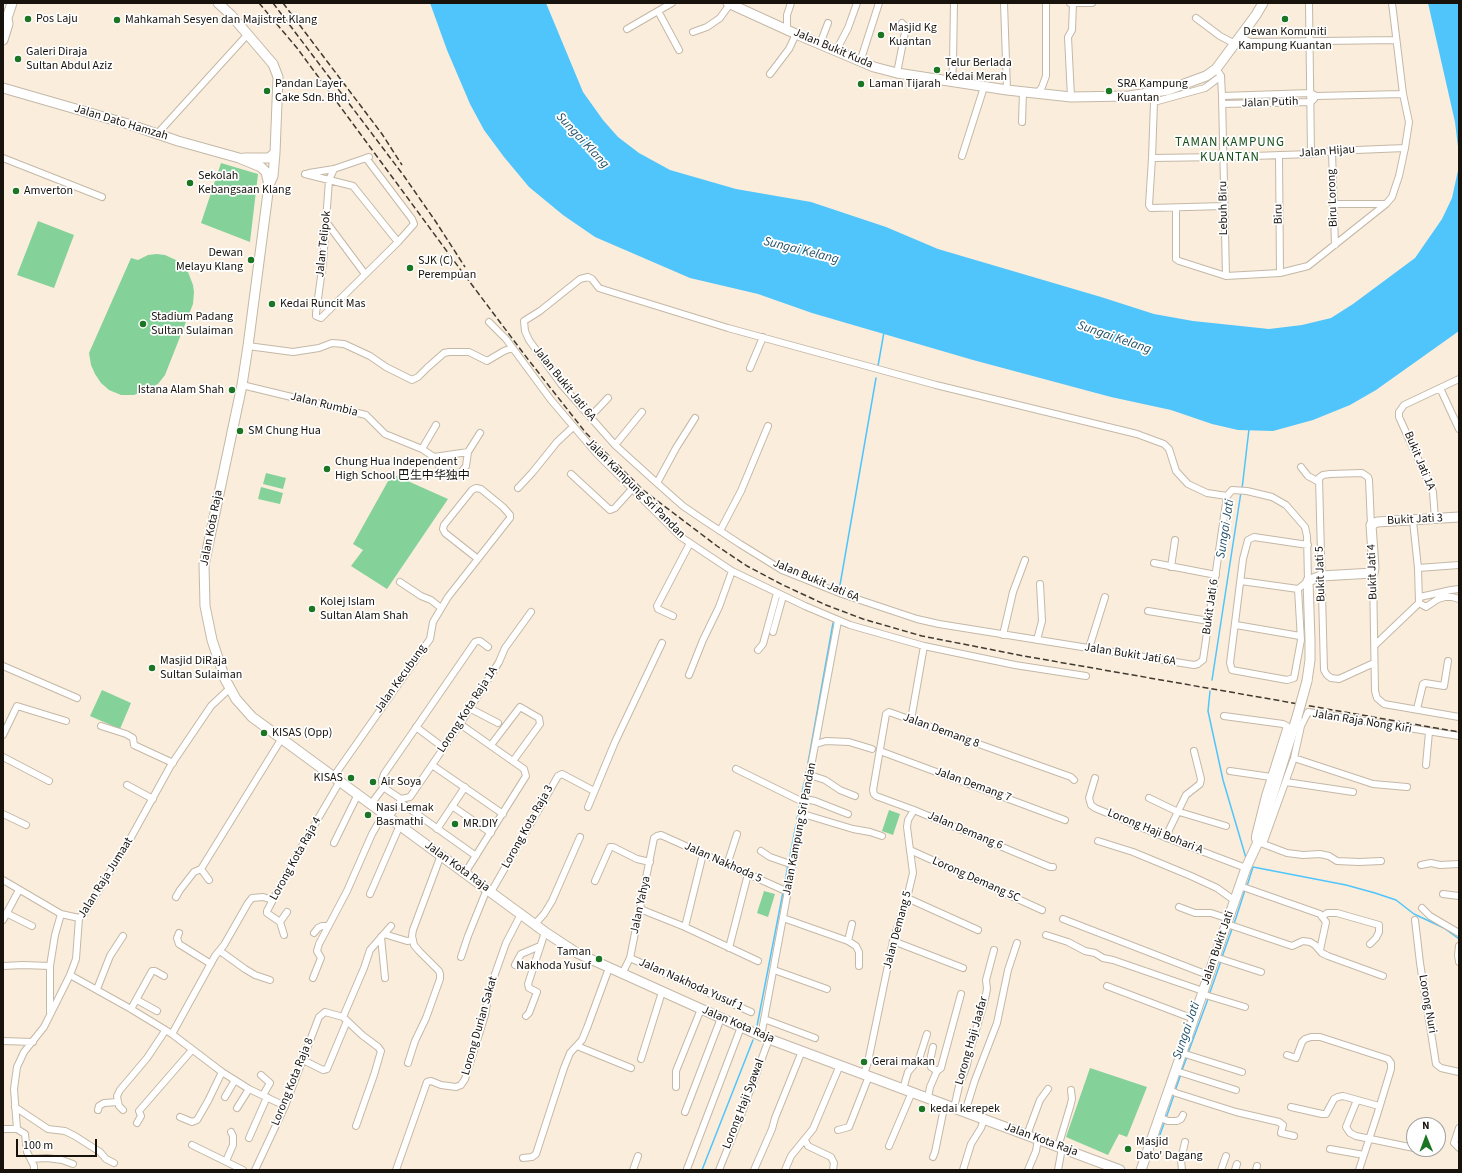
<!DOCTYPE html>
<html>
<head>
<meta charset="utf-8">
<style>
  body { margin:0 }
  #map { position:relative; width:1462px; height:1173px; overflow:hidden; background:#faeddb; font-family:"Source Sans 3",sans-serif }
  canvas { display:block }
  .frame { position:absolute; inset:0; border:4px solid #17120c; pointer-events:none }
  .north { position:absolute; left:1406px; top:1117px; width:40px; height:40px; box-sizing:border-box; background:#fff; border:1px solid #a2a09e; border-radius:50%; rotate:359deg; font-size:11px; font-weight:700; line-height:16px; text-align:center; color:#17120c }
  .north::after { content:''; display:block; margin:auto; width:14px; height:18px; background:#1c7522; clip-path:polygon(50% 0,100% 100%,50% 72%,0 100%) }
  .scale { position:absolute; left:16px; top:1139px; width:81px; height:18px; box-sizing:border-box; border:2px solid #17120c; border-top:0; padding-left:5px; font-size:12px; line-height:14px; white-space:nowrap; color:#17120c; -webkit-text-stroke:3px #fff; paint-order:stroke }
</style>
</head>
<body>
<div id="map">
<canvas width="1462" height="1173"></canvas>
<div class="frame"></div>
<div class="north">N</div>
<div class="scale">100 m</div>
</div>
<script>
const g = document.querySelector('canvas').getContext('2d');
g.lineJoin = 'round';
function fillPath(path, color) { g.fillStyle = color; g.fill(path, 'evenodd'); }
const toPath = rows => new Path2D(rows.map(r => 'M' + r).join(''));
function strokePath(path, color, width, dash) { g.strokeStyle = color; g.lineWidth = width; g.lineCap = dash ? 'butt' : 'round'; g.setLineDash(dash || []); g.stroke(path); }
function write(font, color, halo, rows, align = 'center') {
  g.font = font + ' "Source Sans 3","Noto Sans SC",sans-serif'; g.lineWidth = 3.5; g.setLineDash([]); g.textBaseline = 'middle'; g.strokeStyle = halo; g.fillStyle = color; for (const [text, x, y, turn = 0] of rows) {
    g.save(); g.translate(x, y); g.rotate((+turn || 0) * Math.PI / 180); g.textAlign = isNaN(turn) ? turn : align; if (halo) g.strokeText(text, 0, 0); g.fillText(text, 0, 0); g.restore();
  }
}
const green = toPath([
  [221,163,258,174,250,242,201,223],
  [38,221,74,235,54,288,17,275],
  [157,254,165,255,178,261,188,272,193,285,194,292,193,304,165,375,158,384,134,395,121,395,109,390,101,383,95,374,91,365,89,353,131,258,138,260,148,255],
  [266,473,286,478,283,489,263,484],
  [392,474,448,499,387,589,351,566,363,550,353,544],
  [261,487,283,493,280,504,258,499],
  [102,690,131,703,120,729,90,716],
  [889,810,900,814,893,835,882,831],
  [764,891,775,894,768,917,757,913],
  [1090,1068,1147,1087,1127,1137,1119,1134,1108,1155,1066,1137]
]);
const water = toPath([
  [430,3,546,3,583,92,603,120,618,137,639,153,670,170,736,189,811,202,886,227,938,249,1101,297,1154,314,1193,321,1269,329,1302,325,1331,318,1353,304,1415,258,1442,219,1452,198,1459,166,1459,331,1376,390,1350,405,1313,420,1273,431,1238,430,1212,424,1171,410,1111,397,973,360,812,313,758,294,690,278,595,237,563,215,529,187,504,157,484,130,470,104,447,50],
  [1428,3,1459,3,1459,155,1455,122]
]);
const stream = toPath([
  [878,366,884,332],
  [1242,489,1249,429],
  [840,585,876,378],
  [1212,680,1241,492],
  [1210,691,1208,711,1223,780,1246,858],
  [808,763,833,623],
  [806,774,806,772],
  [801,799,804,783],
  [797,819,800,804],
  [789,861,796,825],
  [1253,867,1346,885,1375,893,1396,900,1414,914,1444,928,1459,939],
  [1247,886,1253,867],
  [784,888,788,864],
  [1234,924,1245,890],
  [1222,957,1232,929],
  [1209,995,1221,961],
  [757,1026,783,892],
  [1188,1053,1208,999],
  [1182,1070,1187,1057],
  [1175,1091,1181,1074],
  [1166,1118,1174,1095],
  [1158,1140,1165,1121],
  [702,1170,753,1040]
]);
const street = toPath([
  [1004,3,1007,90],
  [1070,3,1092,3],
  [1309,3,1311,154],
  [658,11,672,3],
  [1196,18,1220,36,1235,44],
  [627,29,658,11,679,50],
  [787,30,787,15,791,3],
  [693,32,707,27,720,18,730,4],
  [1240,37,1250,42,1396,40],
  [820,44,828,23],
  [836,51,848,28,857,3],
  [860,62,879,3],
  [897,73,906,27,902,23],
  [1219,73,1221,76,1222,96,1226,276],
  [770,74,789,49,796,34],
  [1221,76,1205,88,1154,102,1152,158,1149,205,1151,208,1224,206],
  [952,81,953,64,954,3],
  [1037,94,1042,87,1046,76,1046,3],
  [1222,96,1311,93,1316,96,1403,94],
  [1071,97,1068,37,1072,30,1073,3],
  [1222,104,1311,102,1314,99],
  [1022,122,1023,92],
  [158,133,248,34],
  [1332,151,1335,245],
  [1279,155,1280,273],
  [962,156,984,87],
  [3,158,102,197],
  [1152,158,1223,157,1311,154,1332,151,1405,148],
  [334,169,329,180,323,262,316,313,316,316,321,318,398,242,414,224,412,219,366,158],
  [309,173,334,169,369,157],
  [305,174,353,186,398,242],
  [1333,204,1386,204],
  [1176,208,1176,259,1179,261,1226,276,1280,273,1308,266,1386,204,1392,197,1399,176,1405,148,1409,122,1403,94,1392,3],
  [327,223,365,274],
  [489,322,506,339,551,400,597,454,681,537,732,571,805,606,850,625,924,646,1015,665,1086,676],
  [248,346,293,352,319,348,332,343,344,344,370,356,386,367,412,380,418,377,427,368,444,353,449,352,469,352,487,361,504,351,512,348],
  [750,368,763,337],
  [242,385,366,415,385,434,422,449,434,457,439,466,459,475,466,466,468,452,480,433],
  [1440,388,1459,429],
  [590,417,608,398],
  [615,445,642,412],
  [422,449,436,425],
  [434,457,468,452],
  [1301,467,1308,476,1319,482],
  [571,474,610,510,615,508,632,489],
  [657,483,676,448,695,418],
  [518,488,532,473,557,442,573,427],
  [1227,496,1207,493,1188,484,1176,471,1169,449,1164,444,1137,434,936,385,728,328,605,290,599,288,592,279,588,277,580,279,540,311,524,321,525,331,529,340,561,384,615,445,657,483,683,506,702,519,740,544,782,570,842,594,917,619,939,624,1194,665,1198,664,1203,660,1227,496,1232,490,1247,491,1272,497,1286,505,1305,527,1307,536,1308,581,1298,589,1241,581],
  [1435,519,1433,492,1399,417,1399,412,1404,405,1459,379],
  [1413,521,1418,568,1419,603],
  [1371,525,1369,480,1368,477,1362,473,1330,474,1323,475,1319,478,1324,670,1327,675,1331,678,1339,679,1374,663],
  [720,531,741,491,768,426],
  [1154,563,1216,575],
  [1171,567,1175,540],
  [1418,568,1459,565],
  [1373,573,1375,691,1377,698,1384,704,1459,717],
  [400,582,421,596,431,600,441,608],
  [1298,589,1301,640,1294,678,1287,680,1232,670,1230,663,1243,559,1248,540,1254,537,1308,545],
  [1420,597,1451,590,1459,589],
  [1419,603,1426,607,1438,599,1445,597,1452,597,1459,599],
  [1148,611,1209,621],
  [673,616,658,609,657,606,690,543],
  [1236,625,1300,636],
  [773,632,783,596],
  [1003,635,1013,592,1025,560],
  [1037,640,1042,621,1040,584],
  [1375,645,1419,603],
  [1089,648,1105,597],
  [758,650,763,644,777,593],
  [3,666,77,698],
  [689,675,703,640,719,607,732,571],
  [469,708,498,723],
  [1417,709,1423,684,1425,683,1444,686,1448,661],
  [1224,716,1283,724,1287,726,1265,796,1255,836,1255,839,1258,842,1287,853,1303,855,1320,854,1329,856,1337,861,1359,862,1381,861],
  [911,720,924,646],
  [460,724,524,769,526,776,465,873],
  [101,726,126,734,133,738,134,745,173,763],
  [416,727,444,748],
  [3,735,17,706,66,721],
  [816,744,826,741,849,742,872,749],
  [491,745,520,707,539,718,540,724,513,761],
  [880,751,1065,820],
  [3,757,49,781],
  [1294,758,1373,784,1407,787],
  [432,765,503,814],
  [1426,765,1429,732],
  [736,769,805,803],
  [1230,771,1271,777],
  [810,775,825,780,840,790,855,796],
  [334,776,430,639,433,622,448,597,510,518,510,515,503,507,481,489,476,488,472,490,444,525,443,529,445,533,478,559],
  [1095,778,1089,798,1091,805,1095,808,1167,838,1246,868],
  [1286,782,1353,792],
  [127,785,153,799],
  [383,788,382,780,384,774,475,642,478,641,480,641,488,647],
  [383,788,386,789,401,799],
  [1149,798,1176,811,1226,826],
  [401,799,410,797,460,724,499,662,505,648,531,612],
  [805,799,815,801,848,814],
  [400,802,476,856],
  [371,804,383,788],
  [452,806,491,833],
  [588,807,615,742,662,643],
  [3,814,26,825],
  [803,814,853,829,870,832,882,836],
  [389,817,400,802,401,799],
  [437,829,465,787],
  [1167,838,1169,830,1186,795,1200,784,1201,779,1194,751],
  [1098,841,1133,852,1191,876,1217,888,1235,901],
  [334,843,358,794],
  [1263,844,1294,758,1301,726,1308,712,1459,736],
  [910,850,1042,910],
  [761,851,770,857,793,865],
  [727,865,737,834],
  [1421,865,1431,863,1440,865,1459,864],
  [1053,867,1050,867,914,810,876,796,874,794,873,790,886,714,889,712,1071,777,1074,780],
  [3,880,61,914,79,918],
  [209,880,201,869,282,738],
  [595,881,610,847,613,847,637,859,650,862],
  [1240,886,1320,914,1326,922,1320,950],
  [491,892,558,776,562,774,594,791],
  [370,894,400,825],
  [1443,894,1459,896],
  [176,897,180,890,194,872,201,869],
  [907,898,978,930],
  [1179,907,1195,913,1211,913,1229,919],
  [1422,908,1430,916,1459,933],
  [640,909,685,927,758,961],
  [287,912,280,922,267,913,267,911,298,853,340,781],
  [6,913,32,926],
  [1322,917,1327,913,1337,913,1379,925,1379,932,1376,938,1370,944],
  [783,918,848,941,856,946,859,952,859,966],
  [1063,919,1208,975],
  [3,920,19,890],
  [1415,920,1420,963,1436,1064,1441,1068,1459,1072],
  [280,922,284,935],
  [535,924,544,914,552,901,580,837],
  [1227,924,1292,946,1303,941,1310,942,1315,945,1322,953,1328,956,1383,976],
  [685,927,703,854],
  [179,933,177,938,179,944,211,964],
  [314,933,318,928,322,926,327,926],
  [384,934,407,941,413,940],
  [1046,935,1068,942,1085,951,1095,953,1103,958,1113,960,1203,991],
  [381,937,385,978],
  [848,941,852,924],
  [893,941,963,968],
  [1459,946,1458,955,1459,962],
  [729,948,748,874],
  [220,951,245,969,255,975,270,980],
  [461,957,468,936,487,889],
  [1215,957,1261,972],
  [630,958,751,1012],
  [515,965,521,954,540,946],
  [3,966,23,965,50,966],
  [774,970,827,989],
  [622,974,630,958,654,838,657,836,661,835,788,892],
  [70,975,131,1009,172,1034,222,1072,249,1089,285,1106],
  [313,978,321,958,317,951,319,944,347,891,372,834,384,813],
  [1107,986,1194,1019],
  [97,989,110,956,123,936],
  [1202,994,1245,1007],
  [137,1000,157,1011],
  [131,1009,152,971,155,971,164,976],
  [50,1012,50,966,55,935,61,914],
  [526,1016,529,1013,537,992,529,988,528,984,545,932],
  [343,1017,364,968,370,950,391,926],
  [764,1019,815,1038],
  [172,1034,215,956,224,945,248,903,252,898,263,897,273,900],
  [761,1036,838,621],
  [3,1041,33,1042],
  [577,1046,631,1068],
  [1182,1053,1242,1072],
  [1287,1055,1296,1058,1302,1042,1305,1039,1311,1037,1320,1037,1388,1059,1391,1063,1391,1069,1377,1115,1359,1170],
  [641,1059,662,992],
  [303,1060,323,1070,327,1069,347,1021],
  [408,1063,415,1041,426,1018,440,979,440,974,439,971,419,951,414,945,412,936,413,930,441,855],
  [937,1071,941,1068,942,1064,961,994],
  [1176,1071,1236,1090],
  [864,1074,868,1062,893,941,907,898,913,873,907,827,908,820,914,810],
  [261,1075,270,1083,263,1095],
  [676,1087,676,1071,701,1009],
  [903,1089,908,1072,919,1059,927,1034],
  [1169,1089,1176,1093,1236,1112,1279,1122,1283,1125,1281,1133,1294,1136],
  [225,1097,235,1080],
  [928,1098,930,1087,937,1071,931,1067,930,1061,933,1047],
  [1357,1100,1346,1127,1350,1133,1356,1136,1414,1148],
  [15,1107,48,1129,65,1131,75,1136,100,1152,106,1159,114,1163],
  [1291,1107,1322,1114,1326,1114,1334,1099,1338,1097,1343,1096,1379,1106],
  [237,1108,249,1089],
  [954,1108,959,1086,967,1065,969,1054,985,999,987,989,986,980,994,950],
  [98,1110,99,1106,104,1103,118,1102],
  [123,1110,119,1106,118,1102,117,1096,120,1090,147,1058,165,1031],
  [685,1112,721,1018],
  [965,1112,975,1080,997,1023,1008,970,1017,943],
  [180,1117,192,1122,197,1120,208,1101,222,1072],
  [1159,1117,1168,1121,1177,1121,1181,1119,1183,1115],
  [137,1123,141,1116,139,1111,192,1050],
  [1459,1128,1454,1143,1459,1148],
  [3,1129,17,1129,25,1134,27,1152,34,1166,34,1170],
  [17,1129,14,1089,17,1067,24,1052,44,1027,70,975,76,959,79,918,86,911,129,841,171,765,211,706,229,689],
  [838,1130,849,1127,869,1076],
  [1027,1135,1040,1100,1048,1089],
  [249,1138,267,1097],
  [805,1140,808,1146,831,1157,834,1163,833,1170],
  [192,1145,243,1170],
  [889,1146,912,1092],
  [1058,1147,1070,1107,1072,1099,1071,1090],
  [1330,1149,1364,1155],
  [933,1157,935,1152,943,1113,943,1104],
  [523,1158,532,1157,536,1154,564,1068,570,1053,582,1040,587,1028,609,968],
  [31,1159,47,1158,62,1160,73,1164],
  [226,1161,233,1145,233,1136,231,1132],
  [687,1169,741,1027],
  [255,1170,285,1106,319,1017,325,1012,343,1017,362,1035,378,1047,381,1051,374,1075,356,1126],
  [396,1170,427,1082,431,1081,441,1085,456,1087,461,1085,465,1079,485,1015,489,991,506,943,521,914],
  [633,1170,638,1156],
  [719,1170,738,1123,769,1039],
  [754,1170,772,1129,775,1118,802,1051],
  [785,1170,791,1156,813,1129,840,1065],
  [963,1170,971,1144,981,1128,984,1119],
  [1028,1170,1036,1151,1038,1139],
  [1058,1170,1062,1148],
  [1182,1170,1181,1160,1185,1142],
  [1221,1170,1226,1156],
  [1235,1170,1237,1164],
  [1256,1170,1257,1166]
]);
const secondary = toPath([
  [218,3,231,15,273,64,278,77,275,153,273,176,269,185,248,346,242,385,204,565,205,606,212,640,225,679,236,699,252,717,545,932,577,953,761,1036,1120,1170],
  [728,3,796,34,874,67,897,73,1007,90,1071,97,1129,96,1168,90,1206,76,1216,69,1256,15,1263,3],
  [3,22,7,18,12,3],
  [3,40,8,24,7,18],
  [3,88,128,124,178,141,239,158,261,167,266,172,269,185],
  [244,158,269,158,275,153],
  [1307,681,1310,660,1310,640,1308,581,1321,576,1373,573,1374,568,1371,525,1377,522,1459,517],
  [1141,1170,1246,868,1258,842,1297,717]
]);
const rail = toPath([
  [259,3,297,48,460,269,527,358,586,433,643,490,717,546,747,566,783,585,826,605,863,619,922,636,1024,656,1459,732],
  [273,3,404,176,436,222,465,267],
  [283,3,382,134,402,165]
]);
const secondaryBridge = toPath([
  [1297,717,1307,681]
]);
const markers = [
  [28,19,4,"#1c7522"],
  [1285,19,4,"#1c7522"],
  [117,20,4,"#1c7522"],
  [881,35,4,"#1c7522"],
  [18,59,4,"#1c7522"],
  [937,70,4,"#1c7522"],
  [861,84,4,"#1c7522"],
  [267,91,4,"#1c7522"],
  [1109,91,4,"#1c7522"],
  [190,183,4,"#1c7522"],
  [16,191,4,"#1c7522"],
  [251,260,4,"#1c7522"],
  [410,268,4,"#1c7522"],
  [272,304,4,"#1c7522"],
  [143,324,4,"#1c7522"],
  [232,390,4,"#1c7522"],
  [240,431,4,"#1c7522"],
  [327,469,4,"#1c7522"],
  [312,609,4,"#1c7522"],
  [152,668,4,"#1c7522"],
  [264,733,4,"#1c7522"],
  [351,778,4,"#1c7522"],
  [373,782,4,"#1c7522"],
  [368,815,4,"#1c7522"],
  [455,824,4,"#1c7522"],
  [599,959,4,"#1c7522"],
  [864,1062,4,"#1c7522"],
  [922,1109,4,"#1c7522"],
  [1128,1149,4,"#1c7522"]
];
const poiNames = [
  ["Pos Laju",36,19],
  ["Mahkamah Sesyen dan Majistret Klang",125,20],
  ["Masjid Kg",889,28],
  ["Kuantan",889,42],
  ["Dewan Komuniti",1285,32,"center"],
  ["Kampung Kuantan",1285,46,"center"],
  ["Galeri Diraja",26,52],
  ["Sultan Abdul Aziz",26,66],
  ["Telur Berlada",945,63],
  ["Kedai Merah",945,77],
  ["Pandan Layer",275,84],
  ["Cake Sdn. Bhd.",275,98],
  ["Laman Tijarah",869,84],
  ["SRA Kampung",1117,84],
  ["Kuantan",1117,98],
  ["Sekolah",198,176],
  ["Kebangsaan Klang",198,190],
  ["Amverton",24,191],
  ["Dewan",243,253,"right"],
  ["Melayu Klang",243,267,"right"],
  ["SJK (C)",418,261],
  ["Perempuan",418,275],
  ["Kedai Runcit Mas",280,304],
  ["Stadium Padang",151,317],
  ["Sultan Sulaiman",151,331],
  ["Istana Alam Shah",224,390,"right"],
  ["SM Chung Hua",248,431],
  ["Chung Hua Independent",335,462],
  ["High School 巴生中华独中",335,476],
  ["Kolej Islam",320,602],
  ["Sultan Alam Shah",320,616],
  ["Masjid DiRaja",160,661],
  ["Sultan Sulaiman",160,675],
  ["KISAS (Opp)",272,733],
  ["KISAS",343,778,"right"],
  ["Air Soya",381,782],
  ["Nasi Lemak",376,808],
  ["Basmathi",376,822],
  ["MR.DIY",463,824],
  ["Taman",591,952,"right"],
  ["Nakhoda Yusuf",591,966,"right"],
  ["Gerai makan",872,1062],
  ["kedai kerepek",930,1109],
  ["Masjid",1136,1142],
  ["Dato' Dagang",1136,1156]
];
const streetNames = [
  ["Jalan Bukit Kuda",833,49,23],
  ["Jalan Putih",1270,103,-2],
  ["Jalan Dato Hamzah",121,123,17],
  ["Jalan Hijau",1327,152,-4],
  ["Biru Lorong",1333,198,-92],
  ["Lebuh Biru",1224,208,-91],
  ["Biru",1279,214,-91],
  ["Jalan Telipok",324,244,-84],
  ["Jalan Bukit Jati 6A",564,384,51],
  ["Jalan Rumbia",324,405,14],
  ["Bukit Jati 1A",1419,461,67],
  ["Jalan Kampung Sri Pandan",635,489,45],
  ["Bukit Jati 3",1415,520,-3],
  ["Jalan Kota Raja",212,528,-79],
  ["Bukit Jati 4",1373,572,-92],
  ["Bukit Jati 5",1321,574,-92],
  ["Jalan Bukit Jati 6A",816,581,23],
  ["Bukit Jati 6",1211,607,-82],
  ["Jalan Bukit Jati 6A",1130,655,9],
  ["Jalan Kecubung",401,679,-55],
  ["Lorong Kota Raja 1A",468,710,-57],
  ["Jalan Raja Nong Kiri",1362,722,9],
  ["Jalan Demang 8",941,731,20],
  ["Jalan Demang 7",973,785,20],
  ["Lorong Kota Raja 3",528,827,-61],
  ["Jalan Kampung Sri Pandan",800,829,-79],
  ["Jalan Demang 6",965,831,23],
  ["Lorong Haji Bohari A",1155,832,22],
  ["Lorong Kota Raja 4",296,859,-61],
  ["Jalan Nakhoda 5",723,863,24],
  ["Jalan Kota Raja",457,867,36],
  ["Jalan Raja Jumaat",106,878,-58],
  ["Lorong Demang 5C",976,880,24],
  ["Jalan Yahya",641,905,-78],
  ["Jalan Demang 5",898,930,-75],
  ["Jalan Bukit Jati",1218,948,-71],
  ["Jalan Nakhoda Yusuf 1",691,985,24],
  ["Lorong Nuri",1427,1004,80],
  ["Jalan Kota Raja",738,1025,23],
  ["Lorong Durian Sakat",480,1026,-74],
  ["Lorong Haji Jaafar",972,1041,-74],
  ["Lorong Kota Raja 8",293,1082,-68],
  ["Lorong Haji Syawal",744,1104,-69],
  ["Jalan Kota Raja",1041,1140,20]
];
const waterNames = [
  ["Sungai Klang",582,141,47],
  ["Sungai Kelang",801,251,14],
  ["Sungai Kelang",1114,338,19],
  ["Sungai Jati",1226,529,-81],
  ["Sungai Jati",1187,1031,-71]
];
const neighbourhoodNames = [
  ["TAMAN KAMPUNG",1230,143],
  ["KUANTAN",1230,158]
];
fillPath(green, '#84d299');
fillPath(water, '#50c5fc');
strokePath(stream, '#50c5fc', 1.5);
strokePath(street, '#c4b8a7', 8);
strokePath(secondary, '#c4b8a7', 11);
strokePath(street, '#fff', 6);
strokePath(secondary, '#fff', 9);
strokePath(rail, '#413a32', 1.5, [6, 3]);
strokePath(secondaryBridge, '#c4b8a7', 11, []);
strokePath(secondaryBridge, '#fff', 9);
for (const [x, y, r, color] of markers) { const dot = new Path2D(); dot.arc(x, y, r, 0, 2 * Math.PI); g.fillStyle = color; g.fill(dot); strokePath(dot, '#fff', 1.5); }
write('12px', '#17120c', '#fff', poiNames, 'left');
write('12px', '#17120c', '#fff', streetNames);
write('italic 13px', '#225168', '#fff', waterNames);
g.letterSpacing = '1px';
write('13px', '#1a501c', '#fff', neighbourhoodNames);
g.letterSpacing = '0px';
</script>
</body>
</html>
